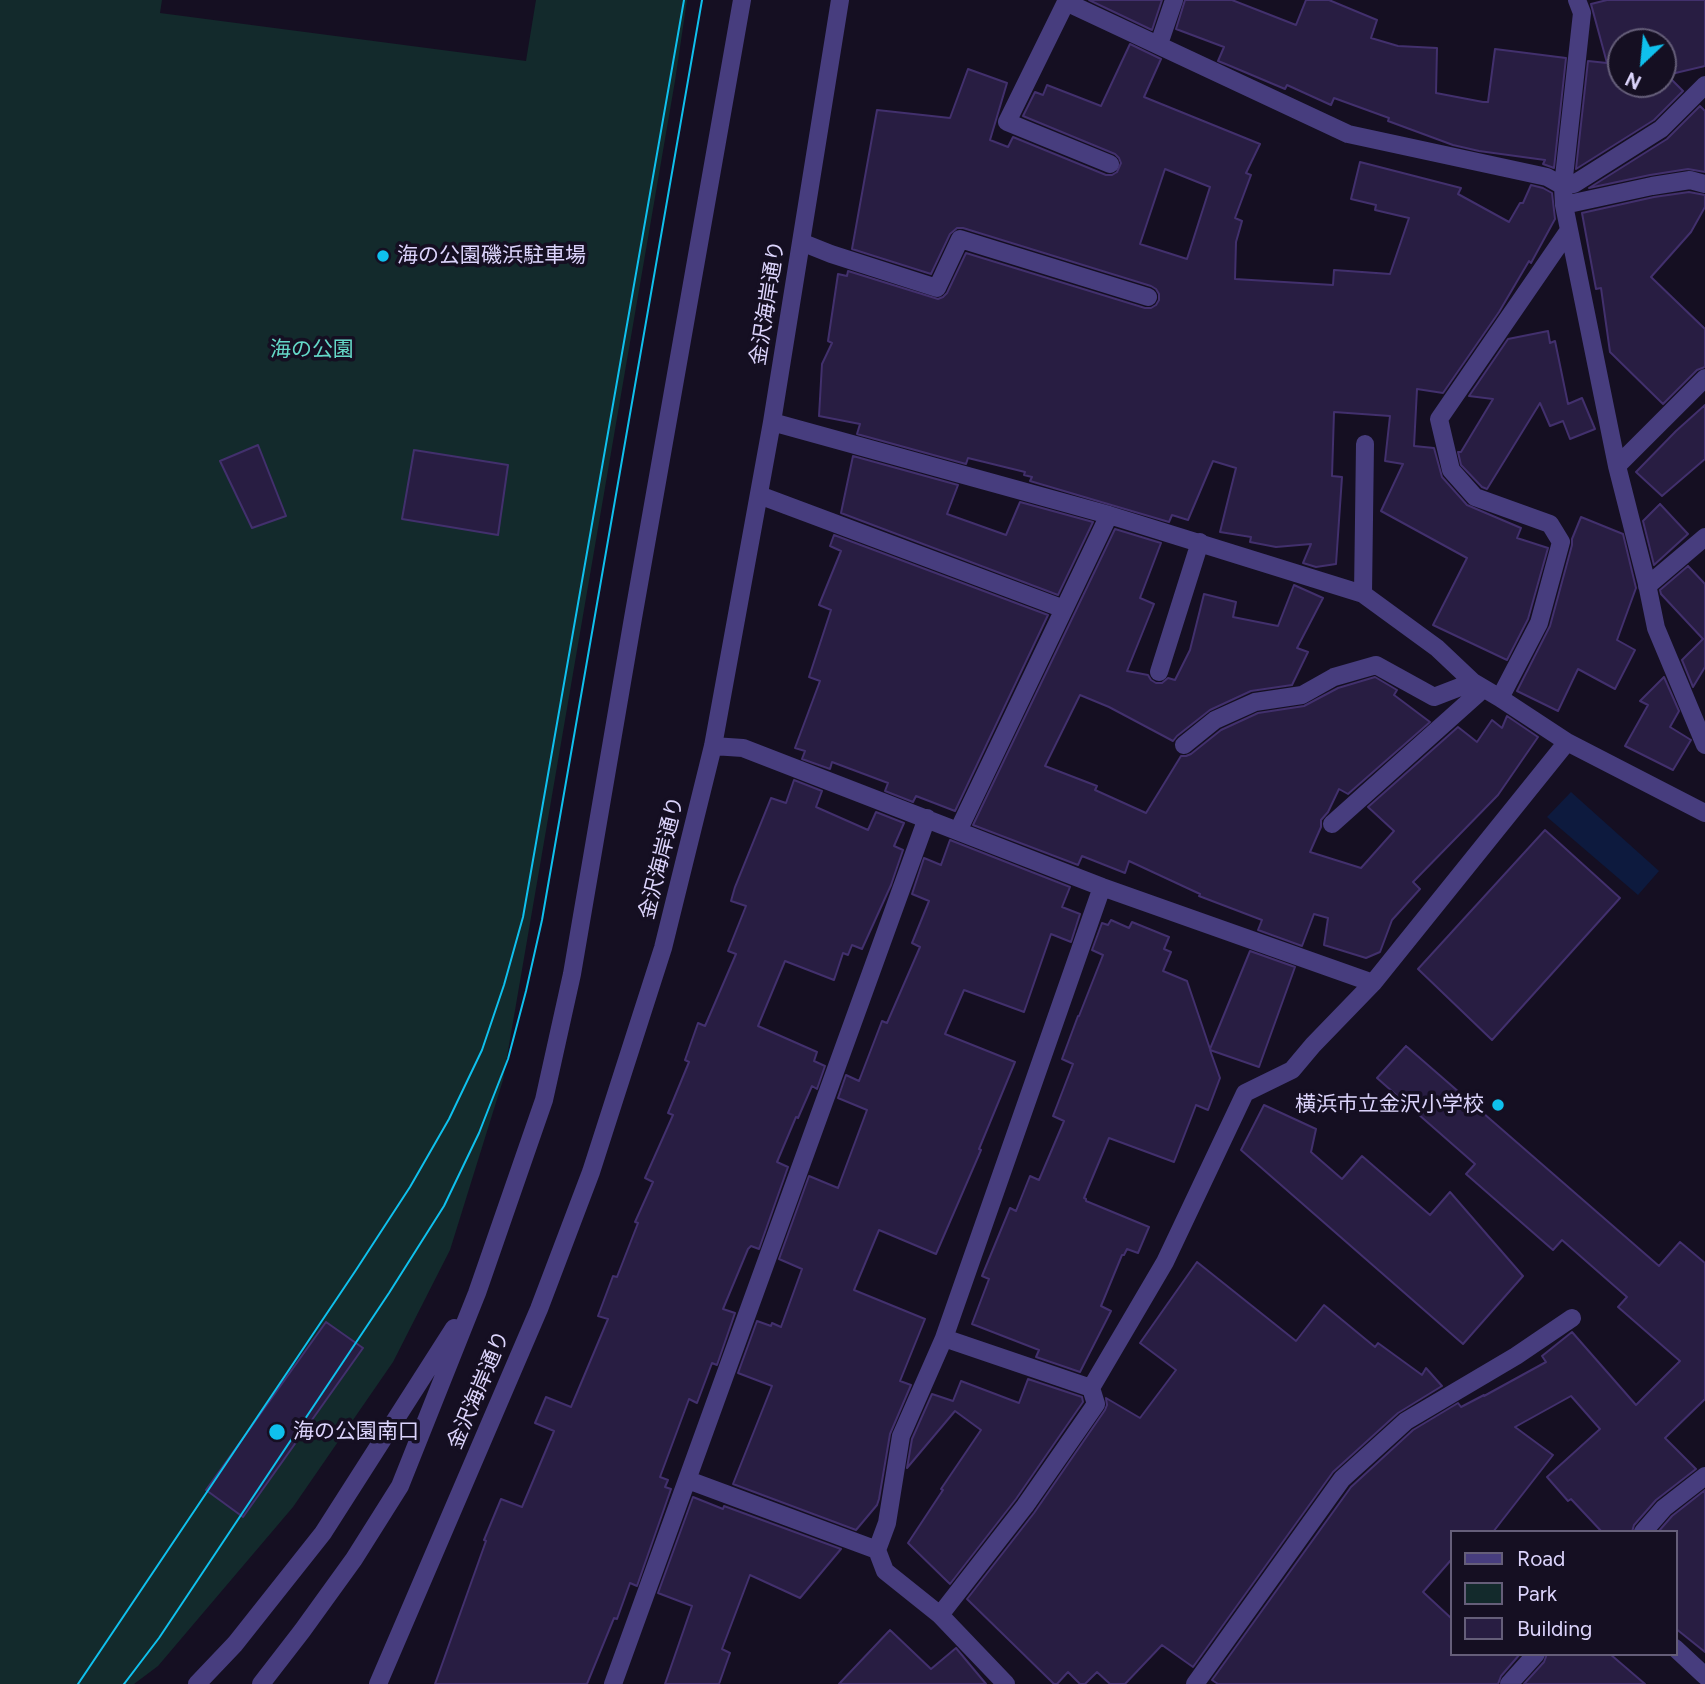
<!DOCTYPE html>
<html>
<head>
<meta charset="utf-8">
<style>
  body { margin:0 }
  #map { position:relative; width:1705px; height:1684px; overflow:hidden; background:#150f22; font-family:Figtree,sans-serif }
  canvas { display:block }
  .legend { position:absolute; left:1450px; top:1530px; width:228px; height:126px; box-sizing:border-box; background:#150f22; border:2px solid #655e79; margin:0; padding:9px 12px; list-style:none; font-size:21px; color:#dcd4fc }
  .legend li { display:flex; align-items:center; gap:14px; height:35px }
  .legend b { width:35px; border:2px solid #655e79 }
  .north { position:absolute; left:1607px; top:28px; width:70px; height:70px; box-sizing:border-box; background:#150f22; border:2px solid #655e79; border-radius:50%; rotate:206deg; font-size:19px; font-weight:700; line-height:28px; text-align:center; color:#dcd4fc }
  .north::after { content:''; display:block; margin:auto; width:24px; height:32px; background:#0fc0ed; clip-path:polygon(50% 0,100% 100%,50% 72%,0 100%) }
</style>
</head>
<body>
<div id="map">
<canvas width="1705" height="1684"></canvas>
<ul class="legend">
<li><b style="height:9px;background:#473d7e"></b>Road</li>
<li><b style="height:19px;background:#132a2c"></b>Park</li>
<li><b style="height:19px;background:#281d42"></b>Building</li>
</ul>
<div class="north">N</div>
</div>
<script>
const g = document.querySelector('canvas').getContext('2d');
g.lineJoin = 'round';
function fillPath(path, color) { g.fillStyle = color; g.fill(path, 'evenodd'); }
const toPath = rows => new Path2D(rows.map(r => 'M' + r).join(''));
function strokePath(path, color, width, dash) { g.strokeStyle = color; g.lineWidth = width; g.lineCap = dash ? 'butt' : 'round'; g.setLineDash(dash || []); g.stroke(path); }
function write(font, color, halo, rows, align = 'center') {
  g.font = font + ' Figtree,"Noto Sans JP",sans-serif'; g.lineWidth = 7; g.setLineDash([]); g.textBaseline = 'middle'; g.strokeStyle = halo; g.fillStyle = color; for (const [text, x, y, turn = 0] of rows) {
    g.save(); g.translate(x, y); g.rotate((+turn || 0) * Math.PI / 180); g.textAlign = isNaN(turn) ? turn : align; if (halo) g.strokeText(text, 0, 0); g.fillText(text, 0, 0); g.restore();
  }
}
const green = toPath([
  [0,0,162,0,160,13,526,61,536,0,687,0,675,81,503,1080,450,1250,393,1362,293,1507,158,1666,134,1684,0,1684]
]);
const water = toPath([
  [1571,792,1659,871,1638,895,1547,817]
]);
const building = toPath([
  [1089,0,1162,0,1152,30,1089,0],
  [1185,0,1232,0,1296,25,1306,0,1329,0,1377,20,1371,38,1398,46,1437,48,1436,93,1483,102,1488,102,1495,49,1566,58,1554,168,1543,164,1545,160,1479,151,1453,145,1388,121,1389,118,1334,98,1331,105,1287,85,1285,89,1228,65,1218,61,1224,47,1176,29,1185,0],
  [1607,0,1705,0,1705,66,1667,75,1683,91,1654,120,1576,169,1588,61,1607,63,1591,4,1607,0],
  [1621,42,1663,42,1663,84,1621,84,1621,42],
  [1130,44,1161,59,1144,97,1260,144,1246,173,1251,175,1235,218,1242,221,1236,242,1235,279,1333,285,1334,270,1390,274,1409,218,1375,210,1376,205,1351,199,1360,162,1461,188,1458,194,1509,222,1520,203,1523,203,1531,185,1543,188,1552,193,1555,219,1531,263,1529,261,1499,312,1443,393,1417,389,1414,446,1434,448,1442,477,1467,505,1521,528,1517,538,1548,548,1528,619,1507,660,1433,625,1467,558,1381,511,1403,464,1385,461,1390,416,1334,412,1332,476,1342,477,1336,564,1316,567,1303,563,1311,544,1276,547,1250,542,1251,537,1220,532,1236,468,1213,461,1188,520,1172,515,1169,522,1030,481,1032,477,1024,475,1025,472,968,458,966,464,857,434,860,424,819,416,822,364,832,343,828,341,838,274,847,276,848,271,938,299,943,297,947,293,966,253,1145,308,1151,308,1156,305,1159,300,1159,294,1156,289,1151,286,963,228,957,228,950,234,931,274,852,249,877,110,950,118,968,69,1007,83,990,140,1008,147,1013,137,1106,175,1112,175,1117,172,1121,163,1119,158,1115,154,1023,116,1035,92,1043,95,1047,85,1101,106,1130,44],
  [1165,169,1210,187,1187,259,1140,244,1165,169],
  [1700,106,1705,111,1705,172,1688,169,1650,175,1589,188,1667,139,1700,106],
  [1689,192,1705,195,1705,207,1691,232,1651,277,1705,329,1705,367,1697,370,1663,404,1610,352,1601,288,1596,289,1582,213,1654,197,1689,192],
  [1548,331,1550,343,1555,341,1568,404,1582,398,1595,429,1570,439,1563,421,1550,426,1540,403,1487,489,1482,487,1461,465,1458,452,1461,452,1493,399,1469,396,1508,339,1548,331],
  [1705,405,1705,459,1662,496,1636,472,1676,431,1705,405],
  [258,445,286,516,252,528,220,461,258,445],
  [414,450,508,465,498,535,402,519,414,450],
  [853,456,958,485,947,514,1006,535,1020,502,1093,522,1058,595,841,513,853,456],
  [1660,504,1688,534,1654,565,1643,521,1660,504],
  [1581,517,1623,534,1636,588,1617,640,1635,650,1615,689,1578,669,1558,711,1517,691,1550,626,1572,545,1572,539,1581,517],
  [1115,529,1161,543,1140,598,1154,604,1127,671,1148,675,1151,680,1156,683,1162,683,1168,678,1175,680,1190,650,1204,594,1236,602,1233,617,1278,626,1294,585,1323,598,1297,648,1308,652,1292,685,1251,691,1210,710,1177,736,1173,741,1109,707,1080,695,1045,766,1097,786,1095,790,1146,813,1181,756,1186,756,1191,754,1221,730,1258,713,1304,706,1338,688,1375,677,1397,690,1394,695,1430,722,1348,794,1339,789,1328,812,1321,820,1321,827,1310,852,1361,868,1394,831,1368,807,1458,727,1477,742,1492,720,1502,728,1507,716,1538,737,1498,795,1413,882,1420,889,1392,920,1380,952,1366,958,1324,945,1328,918,1314,914,1302,946,1258,930,1262,920,1199,896,1200,894,1129,861,1125,873,1082,856,1078,865,973,825,1115,529],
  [834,535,1048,615,955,811,916,796,913,802,885,791,888,783,832,762,830,769,802,759,805,751,795,748,820,681,809,677,831,610,819,605,841,551,830,546,834,535],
  [1688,566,1705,584,1705,667,1693,687,1682,660,1703,639,1661,594,1660,590,1688,566],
  [1664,677,1679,711,1670,727,1691,740,1673,770,1625,746,1648,705,1640,701,1664,677],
  [794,780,822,791,816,807,868,830,876,812,904,823,894,846,903,850,891,885,862,949,852,945,848,955,843,953,834,980,785,961,758,1026,817,1052,814,1061,825,1066,817,1089,812,1086,798,1118,796,1117,777,1162,788,1167,759,1249,751,1246,748,1249,723,1309,735,1313,717,1365,712,1363,697,1403,689,1399,660,1477,668,1480,665,1487,671,1489,637,1586,630,1583,617,1619,614,1618,587,1684,435,1684,486,1541,484,1540,501,1499,522,1507,554,1431,535,1423,546,1397,571,1407,608,1319,598,1316,613,1276,617,1277,638,1223,635,1222,653,1182,645,1178,673,1115,668,1113,689,1062,685,1060,698,1023,705,1026,736,954,728,951,746,906,731,901,735,887,771,798,786,803,794,780],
  [1545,830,1620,898,1492,1040,1418,969,1545,830],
  [950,840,1070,887,1062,907,1080,914,1071,942,1051,934,1024,1012,964,990,945,1034,1015,1062,979,1149,981,1150,936,1254,879,1230,854,1290,925,1319,900,1381,911,1385,890,1434,879,1499,877,1505,856,1530,733,1484,772,1386,738,1373,757,1321,771,1326,772,1323,781,1327,802,1269,779,1259,809,1176,838,1188,867,1110,838,1098,846,1075,859,1081,882,1021,887,1023,920,947,912,943,929,901,912,894,924,858,941,865,950,840],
  [1111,920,1129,928,1132,922,1169,937,1164,949,1171,952,1163,971,1187,981,1210,1049,1250,951,1295,967,1259,1067,1210,1050,1220,1078,1208,1110,1196,1105,1174,1162,1109,1138,1084,1198,1086,1199,1086,1201,1149,1227,1138,1253,1127,1249,1124,1255,1122,1255,1101,1306,1111,1311,1080,1372,1036,1357,1039,1350,972,1324,989,1279,982,1276,1010,1208,1016,1211,1030,1176,1039,1180,1064,1121,1053,1116,1073,1064,1062,1059,1078,1016,1079,1016,1103,955,1092,950,1102,923,1108,925,1111,920],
  [1406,1046,1659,1266,1680,1242,1705,1263,1705,1399,1665,1438,1696,1469,1656,1500,1634,1525,1632,1532,1602,1532,1571,1499,1568,1501,1547,1477,1600,1429,1571,1396,1515,1427,1553,1455,1493,1532,1451,1532,1451,1560,1423,1592,1451,1618,1451,1654,1520,1654,1501,1676,1498,1684,1218,1684,1212,1680,1351,1487,1413,1430,1458,1403,1461,1407,1484,1395,1484,1396,1546,1362,1542,1356,1572,1332,1636,1405,1680,1361,1618,1307,1627,1297,1562,1240,1553,1250,1466,1174,1475,1164,1377,1078,1406,1046],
  [1264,1105,1316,1129,1311,1152,1342,1179,1362,1156,1430,1215,1450,1192,1523,1276,1463,1344,1241,1150,1264,1105],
  [1197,1262,1296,1341,1324,1305,1375,1347,1378,1343,1422,1375,1426,1368,1442,1386,1398,1413,1333,1472,1193,1667,1162,1645,1125,1684,1110,1684,1097,1672,1085,1684,1080,1684,1068,1672,1057,1684,1054,1684,967,1599,1034,1513,1105,1410,1107,1405,1106,1398,1140,1418,1176,1370,1140,1343,1197,1262],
  [326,1322,363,1348,243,1517,206,1490,326,1322],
  [1028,1379,1082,1397,1083,1402,1016,1499,950,1584,908,1543,943,1490,941,1489,981,1430,955,1411,907,1468,912,1439,932,1394,953,1401,961,1381,1019,1403,1028,1379],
  [1705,1490,1705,1652,1675,1628,1675,1532,1658,1532,1672,1516,1705,1490],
  [693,1497,723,1509,724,1506,841,1549,800,1598,750,1575,722,1649,730,1653,719,1684,665,1684,692,1606,658,1593,693,1497],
  [890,1630,931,1669,956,1648,986,1684,839,1684,890,1630],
  [1547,1654,1610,1654,1645,1684,1524,1684,1544,1662,1547,1654]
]);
const minor = toPath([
  [1577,0,1582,13,1563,186,1564,205,1617,466,1647,584,1656,628,1705,745],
  [1159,44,1174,0],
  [1110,164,1007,122,1066,2,1348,134,1547,177,1563,186,1574,184,1661,129,1705,85],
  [1564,205,1652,186,1690,180,1705,184],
  [801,242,831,254,937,288,960,239,1148,297],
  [772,422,1109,515,1363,594,1437,648,1473,682,1500,698,1567,742,1705,813],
  [1617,466,1705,378],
  [759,495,1064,609],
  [1647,586,1705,537],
  [1363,594,1365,444],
  [1159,672,1200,542],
  [1500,698,1539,623,1561,542,1550,524,1475,497,1451,470,1439,419,1569,230],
  [1184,745,1215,720,1255,702,1302,695,1334,677,1376,665,1434,697,1473,682],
  [713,746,743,748,1102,887,1373,983],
  [1332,824,1483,689],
  [958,831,1109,515],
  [944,1338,1091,1388],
  [688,1480,877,1550],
  [1643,1532,1664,1508,1705,1476],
  [940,1615,1025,1506,1096,1404,1091,1388,1165,1262,1245,1093,1292,1070,1313,1045,1373,983,1567,742],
  [1675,1648,1705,1676],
  [197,1684,235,1644,323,1533,454,1328],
  [261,1684,302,1631,354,1559,400,1486,477,1293,544,1100,572,974,633,618,742,0],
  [378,1684,539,1309,591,1172,663,948,713,746,772,422,840,0],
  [613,1684,927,818],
  [1006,1684,940,1615,885,1571,877,1550,887,1523,901,1436,944,1338,1102,887],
  [1195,1684,1342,1479,1406,1421,1516,1356,1572,1318],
  [1509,1684,1536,1654]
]);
const tram = toPath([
  [78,1684,356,1270,410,1187,449,1119,482,1050,504,985,523,917,684,0],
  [124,1684,159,1638,389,1293,444,1206,479,1133,508,1059,526,991,542,920,702,0]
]);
const markers = [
  [383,256,7,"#0fc0ed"],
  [1498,1105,7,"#0fc0ed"],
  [277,1432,9,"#0fc0ed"]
];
const poiNames = [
  ["海の公園磯浜駐車場",397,256],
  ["横浜市立金沢小学校",1484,1105,"right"],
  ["海の公園南口",293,1432]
];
const streetNames = [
  ["金沢海岸通り",768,303,-81],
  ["金沢海岸通り",662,858,-76],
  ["金沢海岸通り",479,1390,-67]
];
const parkNames = [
  ["海の公園",312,350]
];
fillPath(green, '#132a2c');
fillPath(water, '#0d1a3e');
fillPath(building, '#281d42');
strokePath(building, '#42306d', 2);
strokePath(minor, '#473d7e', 18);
strokePath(tram, '#0fc0ed', 2);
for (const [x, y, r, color] of markers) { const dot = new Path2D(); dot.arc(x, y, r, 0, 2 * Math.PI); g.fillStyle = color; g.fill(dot); strokePath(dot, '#150f22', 2.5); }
write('21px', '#dcd4fc', '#150f22', poiNames, 'left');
write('21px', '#dcd4fc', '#150f22', streetNames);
write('21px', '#64d8c7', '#150f22', parkNames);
</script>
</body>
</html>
